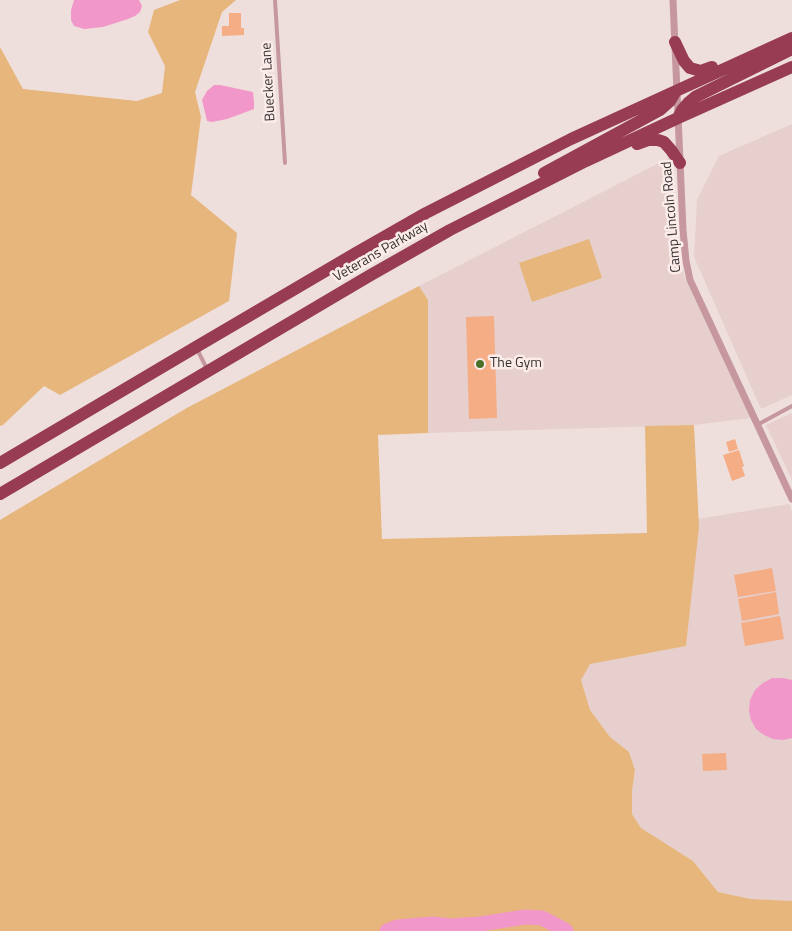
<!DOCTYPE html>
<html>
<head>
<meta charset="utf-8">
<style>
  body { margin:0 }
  canvas { display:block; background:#eedfdc }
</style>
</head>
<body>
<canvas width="792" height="931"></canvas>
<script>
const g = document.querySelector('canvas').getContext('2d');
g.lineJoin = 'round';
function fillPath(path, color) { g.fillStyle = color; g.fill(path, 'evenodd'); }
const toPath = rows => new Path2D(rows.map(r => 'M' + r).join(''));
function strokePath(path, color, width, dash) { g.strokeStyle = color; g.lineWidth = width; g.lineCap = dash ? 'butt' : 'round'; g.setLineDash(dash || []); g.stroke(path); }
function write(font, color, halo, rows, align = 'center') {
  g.font = font + ' "Titillium Web",sans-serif'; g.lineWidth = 5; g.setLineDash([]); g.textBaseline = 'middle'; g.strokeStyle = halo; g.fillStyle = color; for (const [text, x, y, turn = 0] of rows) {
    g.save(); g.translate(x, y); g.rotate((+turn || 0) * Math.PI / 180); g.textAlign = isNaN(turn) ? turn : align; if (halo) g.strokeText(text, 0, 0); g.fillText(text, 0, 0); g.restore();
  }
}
const built = toPath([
  [792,124,792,395,761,409,694,257,697,200,719,156],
  [669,158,675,186,676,224,679,260,686,281,751,418,694,425,428,433,428,300,419,286],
  [792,413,792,480,766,425],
  [789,504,792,511,792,901,751,899,718,892,693,861,641,828,632,814,632,791,635,770,629,752,610,737,590,710,581,680,589,664,686,646,698,527,698,519]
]);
const green = toPath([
  [180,0,236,0,222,12,195,92,201,117,191,195,237,233,229,301,60,395,44,386,3,425,0,426,0,47,23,89,137,101,162,93,165,66,148,32,154,10],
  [589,239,602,278,532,302,519,263],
  [419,286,428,300,428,433,378,435,382,539,647,533,645,426,694,425,699,527,686,646,590,664,581,680,590,710,610,737,629,752,635,770,632,791,632,814,641,828,693,861,718,892,751,899,792,901,792,931,0,931,0,520,185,409]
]);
const water = toPath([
  [74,0,139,0,142,6,140,12,135,16,128,19,103,27,84,29,74,26,71,20,71,10],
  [214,85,220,85,253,92,254,102,254,109,227,119,212,122,207,121,202,100,207,91],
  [772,678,783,678,792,680,792,738,783,740,773,739,764,735,756,729,751,720,749,711,750,700,755,690,763,683]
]);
const river = toPath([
  [387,931,397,927,433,924,451,926,480,924,525,917,542,918,563,929,566,931]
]);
const building = toPath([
  [229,13,241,13,241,28,244,28,244,35,222,36,222,26,229,26],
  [494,316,497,418,469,419,466,317],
  [735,439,738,449,729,452,726,442],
  [739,450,744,466,742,467,745,476,732,481,723,455],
  [772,568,776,591,738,597,734,575],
  [776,592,779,614,742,621,738,599],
  [780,616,784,639,745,646,741,623],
  [726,753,727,770,703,771,702,754]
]);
const lane = toPath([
  [275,0,285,163],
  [197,349,207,369],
  [757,425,792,406]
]);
const street = toPath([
  [673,0,683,230,686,261,690,280,792,499]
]);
const highway = toPath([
  [675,42,684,61,690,68,701,71,712,67],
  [678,118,682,110,689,102,695,97,792,49],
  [637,144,648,140,658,140,664,142,671,150,680,163],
  [544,173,660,110,670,101,676,91],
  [0,463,196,347,356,253,426,213,571,139,792,38],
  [0,494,369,276,450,230,586,161,678,118,792,67]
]);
const markers = [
  [480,364,5,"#4b702a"]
];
const streetNames = [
  ["Buecker Lane",269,82,-93],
  ["Camp Lincoln Road",672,217,-95],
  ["Veterans Parkway",381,252,-30]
];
const poiNames = [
  ["The Gym",490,364]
];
fillPath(built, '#e6cfcc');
fillPath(green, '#e7b67c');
fillPath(water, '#f297c9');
strokePath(river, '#f297c9', 15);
fillPath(building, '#f5ad86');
strokePath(lane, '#c6979f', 4);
strokePath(street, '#c6979f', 7);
strokePath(highway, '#983c53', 12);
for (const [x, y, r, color] of markers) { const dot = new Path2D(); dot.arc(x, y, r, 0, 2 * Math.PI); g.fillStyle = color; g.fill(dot); strokePath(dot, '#fbecea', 2); }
write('14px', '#383231', '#fbecea', streetNames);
write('14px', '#383231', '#fbecea', poiNames, 'left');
</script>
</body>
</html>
